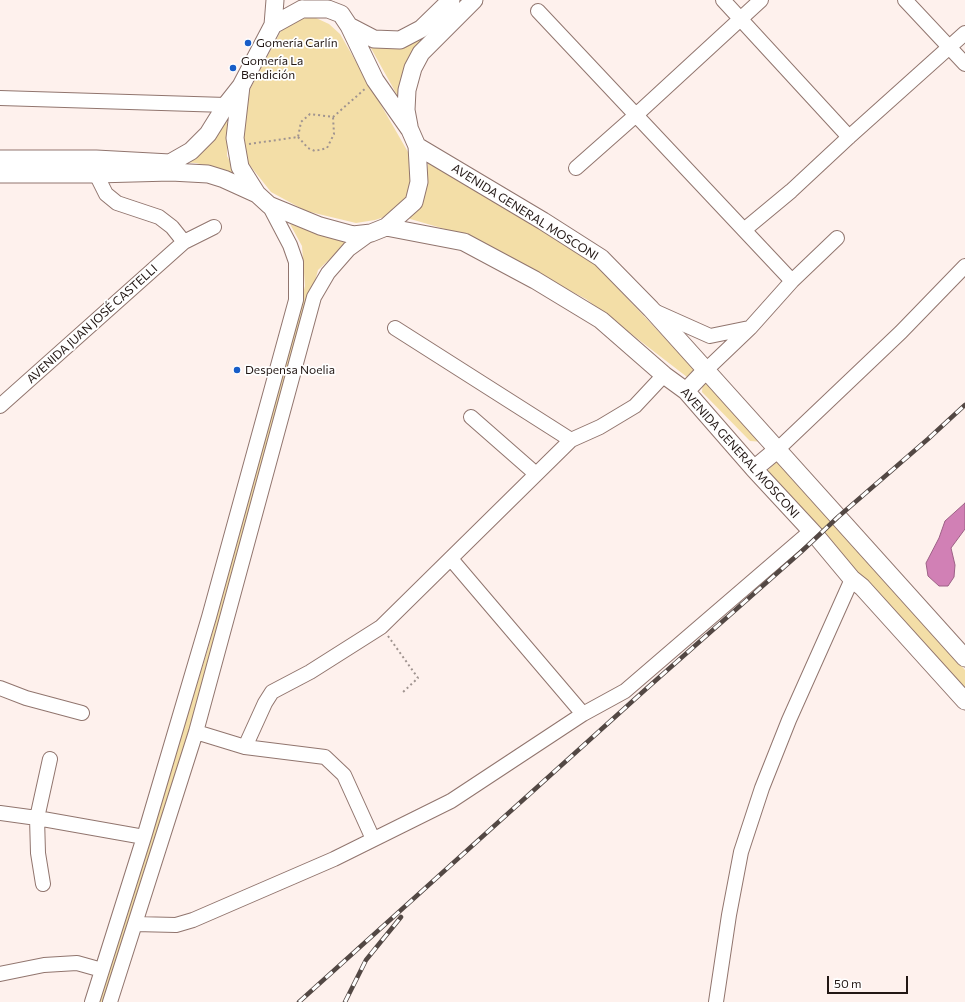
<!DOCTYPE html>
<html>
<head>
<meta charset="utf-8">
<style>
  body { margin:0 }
  #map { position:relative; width:965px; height:1002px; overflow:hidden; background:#fef1ed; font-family:Commissioner,sans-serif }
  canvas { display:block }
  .scale { position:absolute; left:827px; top:976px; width:81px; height:18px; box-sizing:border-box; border:2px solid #221714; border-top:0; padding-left:5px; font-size:12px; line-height:14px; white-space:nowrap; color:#221714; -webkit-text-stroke:3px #fff; paint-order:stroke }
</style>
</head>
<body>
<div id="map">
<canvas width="965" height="1002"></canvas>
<div class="scale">50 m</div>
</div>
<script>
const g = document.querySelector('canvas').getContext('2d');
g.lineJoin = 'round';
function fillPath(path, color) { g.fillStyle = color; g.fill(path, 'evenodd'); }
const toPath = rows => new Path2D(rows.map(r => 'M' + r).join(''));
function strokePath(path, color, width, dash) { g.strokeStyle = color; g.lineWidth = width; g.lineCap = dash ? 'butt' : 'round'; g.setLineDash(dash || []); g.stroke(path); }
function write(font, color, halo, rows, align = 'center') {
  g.font = font + ' Commissioner,sans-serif'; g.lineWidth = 3.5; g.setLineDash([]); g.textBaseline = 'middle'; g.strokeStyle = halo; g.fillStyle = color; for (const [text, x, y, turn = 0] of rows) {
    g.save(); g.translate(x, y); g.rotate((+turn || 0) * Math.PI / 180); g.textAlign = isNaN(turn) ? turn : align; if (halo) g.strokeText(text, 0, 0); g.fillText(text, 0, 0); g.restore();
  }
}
const green = toPath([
  [458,0,466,0,426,40,401,102,367,41,395,47],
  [306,18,316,18,329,24,340,34,408,152,412,180,407,199,390,215,375,220,356,223,306,211,271,192,248,163,241,131,250,89,282,29,295,21],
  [227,112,227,156,242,183,220,169,196,163,182,162],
  [428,162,590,259,696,371,687,377,586,299,455,232,407,218,425,193],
  [290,224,327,237,350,240,318,270,217,649,105,1002,98,1002,208,649,305,286,302,246],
  [703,380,764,442,750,441,702,392],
  [777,461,965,670,965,689,766,472]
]);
const water = toPath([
  [965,503,965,529,951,548,955,565,954,577,948,586,939,586,928,576,926,563,939,538,945,521,965,503]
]);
const path = toPath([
  [298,137,308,148,315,151,327,148,334,134,333,117],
  [249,144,298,137,301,122,310,114,333,117,366,88],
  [388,636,418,678,402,693]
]);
const minor = toPath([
  [723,0,849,137],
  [905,0,965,64],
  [538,11,792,281],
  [0,98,226,105],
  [96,165,96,174,106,194,117,203,159,217,172,227,184,242],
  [576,168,636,115,761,0],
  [744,230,791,191,849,137,965,33],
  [654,311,710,336,749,328],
  [395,328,571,440],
  [706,370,750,328,792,281,837,238],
  [0,406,184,242,214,227],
  [471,417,536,474],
  [778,449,901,332,965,266],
  [451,559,583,714],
  [0,688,26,698,82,713],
  [196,732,245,747,325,757,344,775,373,839],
  [245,747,265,703,272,692,310,672,381,627,571,440,600,427,635,406,664,375],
  [0,813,37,818,144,837],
  [43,884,38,853,37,818,50,759],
  [135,924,176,925,193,920,334,859,451,801,583,714,625,691,811,531],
  [0,974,44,965,77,963,102,970],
  [92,1002,144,837,209,617,296,300,296,262,290,245,269,205],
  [110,1002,196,732,314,297,328,273,349,249,371,233],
  [716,1002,729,915,741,852,762,788,789,720,852,579]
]);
const major = toPath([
  [302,9,328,9,341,14,349,26,375,80,410,130,417,146,419,182,414,202,386,227,371,233,353,235,320,226,269,205,257,194,240,167,235,138,241,86,273,25,302,9],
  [273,25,275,0],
  [349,26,374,39,400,40,421,29,451,0],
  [409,126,406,110,407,90,413,68,421,53,474,0],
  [417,146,543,221,601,258,651,309,965,658],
  [0,159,96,159,170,163,191,151,208,134,226,105,241,86],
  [0,174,96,174,171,172,208,174,224,179,257,194],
  [386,227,464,242,535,280,601,320,664,375,686,391,754,469,817,537,852,579,862,587,965,701],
  [686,391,706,370],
  [754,469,778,449]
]);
const rail = toPath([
  [299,1002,646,689,801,552,838,517,928,439,965,405],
  [345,1002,366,960,401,917]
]);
const markers = [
  [248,43,4,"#175dc8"],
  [233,68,4,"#175dc8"],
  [237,370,4,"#175dc8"]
];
const poiNames = [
  ["Gomería Carlín",256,43],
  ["Gomería La",241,61],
  ["Bendición",241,75],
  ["Despensa Noelia",245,370]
];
const streetNames = [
  ["AVENIDA GENERAL MOSCONI",525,212,32],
  ["AVENIDA JUAN JOSÉ CASTELLI",92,324,-42],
  ["AVENIDA GENERAL MOSCONI",740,453,48]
];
fillPath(green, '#f3dea7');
fillPath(water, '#d180b5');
strokePath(water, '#9c6085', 1);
strokePath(minor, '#91756e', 16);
strokePath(major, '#91756e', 19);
strokePath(path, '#a09490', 2, [2, 3]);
strokePath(minor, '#fff', 14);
strokePath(major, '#fff', 17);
strokePath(rail, '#534844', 4.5);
strokePath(rail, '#fff', 3, [9]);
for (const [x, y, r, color] of markers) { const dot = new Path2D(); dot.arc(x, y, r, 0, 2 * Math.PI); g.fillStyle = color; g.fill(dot); strokePath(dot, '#fff', 1.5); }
write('12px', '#221714', '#fff', poiNames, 'left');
write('12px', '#221714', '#fff', streetNames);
</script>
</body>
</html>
